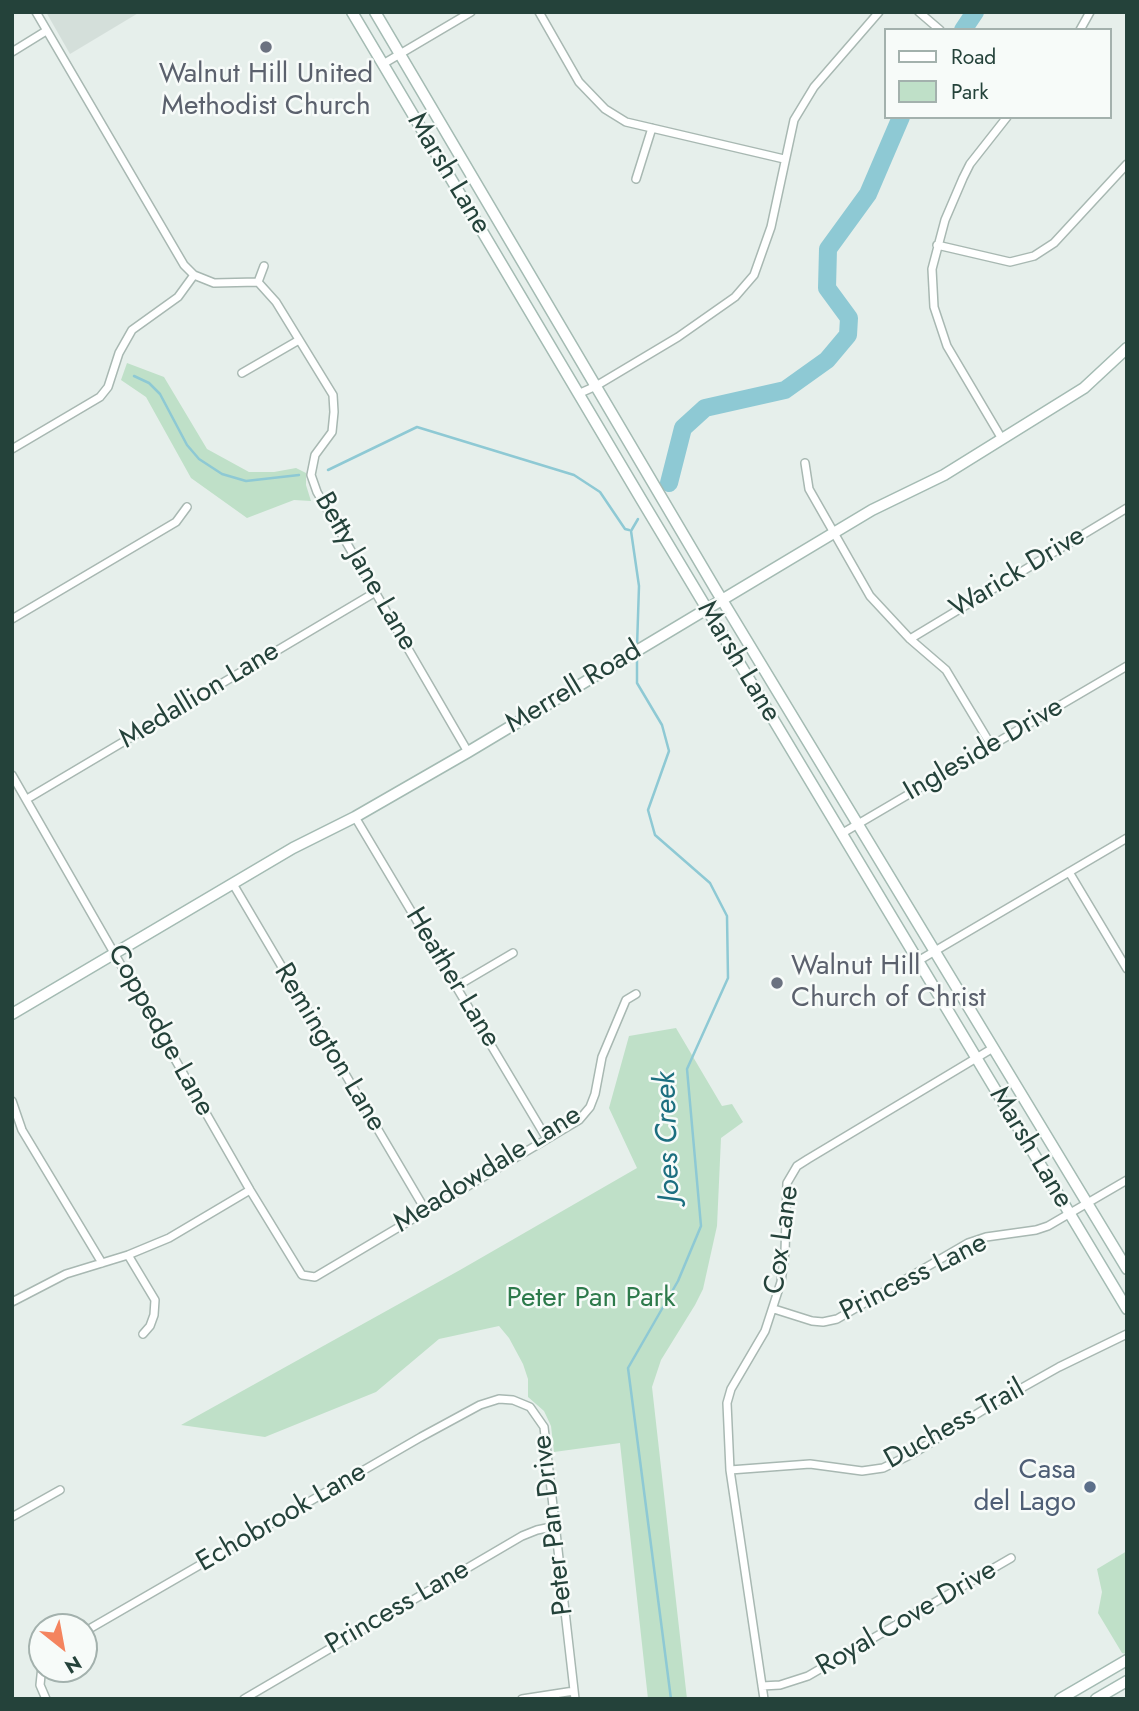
<!DOCTYPE html>
<html>
<head>
<meta charset="utf-8">
<style>
  body { margin:0 }
  #map { position:relative; width:1139px; height:1711px; overflow:hidden; background:#e6efeb; font-family:Jost,sans-serif }
  canvas { display:block }
  .frame { position:absolute; inset:0; border:14px solid #24423a; pointer-events:none }
  .legend { position:absolute; left:884px; top:28px; width:228px; height:91px; box-sizing:border-box; background:#f7fbf9; border:2px solid #a3b1ad; margin:0; padding:9px 12px; list-style:none; font-size:21px; color:#24423a }
  .legend li { display:flex; align-items:center; gap:14px; height:35px }
  .legend b { width:35px; border:2px solid #a3b1ad }
  .north { position:absolute; left:28px; top:1613px; width:70px; height:70px; box-sizing:border-box; background:#f7fbf9; border:2px solid #a3b1ad; border-radius:50%; rotate:149deg; font-size:19px; font-weight:700; line-height:28px; text-align:center; color:#24423a }
  .north::after { content:''; display:block; margin:auto; width:24px; height:32px; background:#f4845f; clip-path:polygon(50% 0,100% 100%,50% 72%,0 100%) }
</style>
</head>
<body>
<div id="map">
<canvas width="1139" height="1711"></canvas>
<div class="frame"></div>
<ul class="legend">
<li><b style="height:9px;background:#fff"></b>Road</li>
<li><b style="height:19px;background:#bfe0c8"></b>Park</li>
</ul>
<div class="north">N</div>
</div>
<script>
const g = document.querySelector('canvas').getContext('2d');
g.lineJoin = 'round';
function fillPath(path, color) { g.fillStyle = color; g.fill(path, 'evenodd'); }
const toPath = rows => new Path2D(rows.map(r => 'M' + r).join(''));
function strokePath(path, color, width, dash) { g.strokeStyle = color; g.lineWidth = width; g.lineCap = dash ? 'butt' : 'round'; g.setLineDash(dash || []); g.stroke(path); }
function write(font, color, halo, rows, align = 'center') {
  g.font = font + ' Jost,sans-serif'; g.lineWidth = 5; g.setLineDash([]); g.textBaseline = 'middle'; g.strokeStyle = halo; g.fillStyle = color; for (const [text, x, y, turn = 0] of rows) {
    g.save(); g.translate(x, y); g.rotate((+turn || 0) * Math.PI / 180); g.textAlign = isNaN(turn) ? turn : align; if (halo) g.strokeText(text, 0, 0); g.fillText(text, 0, 0); g.restore();
  }
}
const built = toPath([
  [46,12,140,12,70,54]
]);
const green = toPath([
  [127,363,164,377,207,449,249,472,274,472,296,468,306,473,306,485,311,501,294,500,247,518,191,478,146,397,121,380],
  [676,1028,722,1106,732,1104,743,1122,721,1138,717,1226,703,1289,695,1305,661,1360,652,1387,687,1699,648,1699,620,1443,554,1452,551,1426,544,1411,528,1397,528,1379,523,1364,509,1338,499,1326,439,1339,376,1392,265,1437,181,1425,460,1270,637,1168,609,1108,629,1036],
  [1127,1551,1127,1653,1126,1654,1122,1653,1098,1613,1102,1592,1097,1569]
]);
const stream = toPath([
  [134,376,149,383,160,394,187,445,199,459,222,474,246,481,299,475],
  [328,470,417,427,574,475,600,492,625,529,629,530],
  [637,647,639,586,631,531,638,519],
  [637,653,637,683,662,725,669,751,648,810,655,835,710,883,727,916,728,978,687,1069,701,1226,678,1281,628,1368,671,1699]
]);
const river = toPath([
  [963,30,975,12],
  [669,483,683,428,705,408,785,390,827,360,848,335,849,318,827,288,828,249,868,194,901,117]
]);
const street = toPath([
  [36,12,184,265,194,275,214,283,258,282,276,302,333,395,334,412,332,432,315,455,311,475,317,492,468,752],
  [539,12,579,82,605,109,626,122,784,159],
  [919,12,940,30],
  [1080,30,1090,12],
  [12,52,46,31],
  [383,64,471,12],
  [636,179,652,128],
  [937,245,1010,262,1034,256,1054,243,1127,164],
  [258,282,264,266],
  [242,373,299,340],
  [578,394,596,386,678,337,735,297,754,275,771,227,794,120,814,87,879,12],
  [1002,439,947,346,934,307,932,269,945,220,963,178,970,164,1007,117],
  [12,449,100,397,108,387,119,353,132,330,178,297,194,275],
  [805,463,809,489,870,596,910,639,946,670,991,745],
  [12,619,176,522,187,507],
  [910,639,1127,508],
  [12,775,250,1190,302,1275,315,1277,579,1120,590,1107,595,1094,602,1057,626,1000,636,994],
  [27,799,374,593],
  [355,817,547,1139],
  [841,834,1127,666],
  [1069,872,1127,969],
  [233,884,426,1211],
  [918,961,1127,838],
  [457,986,513,953],
  [12,1101,22,1130,102,1263],
  [128,1255,155,1300,154,1315,150,1326,143,1334],
  [12,1302,66,1274,128,1255,169,1238,250,1190],
  [774,1309,812,1321,823,1322,837,1319,968,1243,986,1237,1036,1230,1048,1226,1127,1180],
  [730,1470,810,1464,862,1471,883,1468,914,1453,988,1407,1059,1367,1127,1334],
  [12,1517,60,1490],
  [84,1632,421,1437,480,1405,499,1399,513,1400,530,1407,544,1427,575,1699],
  [42,1666,40,1685,46,1699],
  [762,1686,780,1685,808,1676,1011,1558],
  [244,1699,522,1536,537,1530,556,1526],
  [522,1699,574,1691],
  [764,1699,730,1470,727,1403,731,1389,765,1331,781,1282,785,1252,787,1183,797,1166,808,1159,993,1048]
]);
const secondary = toPath([
  [352,12,641,499,1127,1309],
  [375,12,716,590,1127,1269],
  [12,1014,293,848,355,817,468,752,872,510,944,475,1084,388,1127,348],
  [1060,1699,1127,1660],
  [1096,1699,1127,1681]
]);
const markers = [
  [266,47,7,"#6b7280"],
  [777,983,7,"#6b7280"],
  [1090,1487,7,"#5c6f8a"]
];
const worshipNames = [
  ["Walnut Hill United",266,75],
  ["Methodist Church",266,107],
  ["Walnut Hill",791,967,"left"],
  ["Church of Christ",791,999,"left"]
];
const streetNames = [
  ["Marsh Lane",448,174,59],
  ["Betty Jane Lane",365,572,60],
  ["Warick Drive",1018,573,-31],
  ["Marsh Lane",738,662,59],
  ["Merrell Road",574,688,-31],
  ["Medallion Lane",200,696,-31],
  ["Ingleside Drive",984,750,-30],
  ["Heather Lane",452,978,59],
  ["Coppedge Lane",160,1031,61],
  ["Remington Lane",329,1048,59],
  ["Marsh Lane",1030,1148,59],
  ["Meadowdale Lane",488,1170,-32],
  ["Cox Lane",783,1240,-82],
  ["Princess Lane",914,1278,-27],
  ["Duchess Trail",955,1425,-29],
  ["Echobrook Lane",282,1518,-30],
  ["Peter Pan Drive",554,1525,-97],
  ["Princess Lane",398,1608,-30],
  ["Royal Cove Drive",907,1619,-30]
];
const parkNames = [
  ["Peter Pan Park",591,1299]
];
const serviceNames = [
  ["Casa",1076,1471],
  ["del Lago",1076,1503]
];
const waterNames = [
  ["Joes Creek",669,1137,-92]
];
fillPath(built, '#d4dfda');
fillPath(green, '#bfe0c8');
strokePath(stream, '#8ec9d4', 2.5);
strokePath(river, '#8ec9d4', 18);
strokePath(street, '#a8b8b2', 10);
strokePath(secondary, '#a4bbb3', 13);
strokePath(street, '#fff', 7);
strokePath(secondary, '#fff', 10);
for (const [x, y, r, color] of markers) { const dot = new Path2D(); dot.arc(x, y, r, 0, 2 * Math.PI); g.fillStyle = color; g.fill(dot); strokePath(dot, '#f7fbf9', 2.5); }
write('28px', '#5b616d', '#f7fbf9', worshipNames);
write('28px', '#24423a', '#f7fbf9', streetNames);
write('28px', '#2d7a4b', '#f7fbf9', parkNames);
write('28px', '#4e5e75', '#f7fbf9', serviceNames, 'right');
write('italic 30px', '#1c6f80', '#f7fbf9', waterNames);
</script>
</body>
</html>
